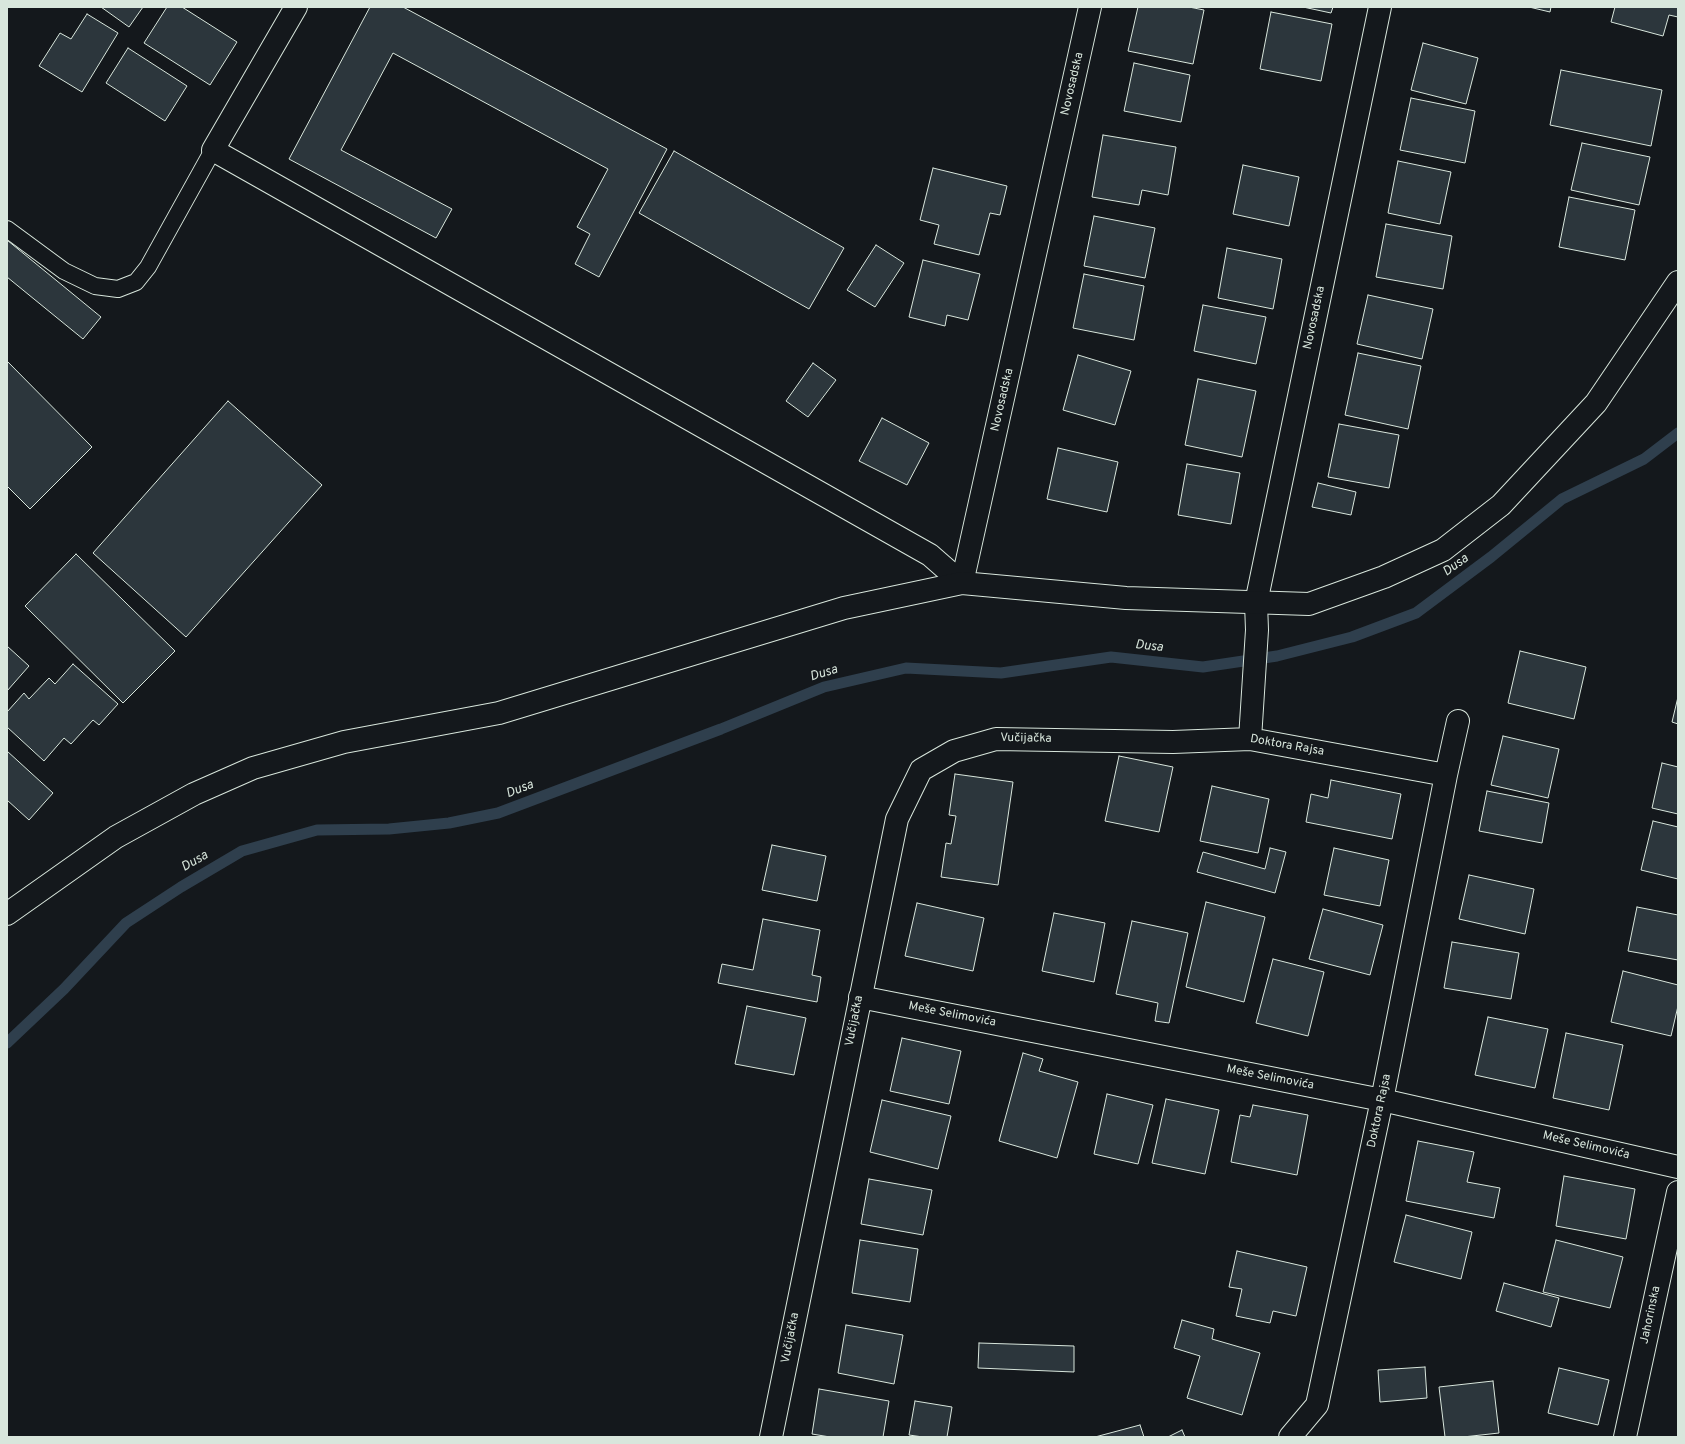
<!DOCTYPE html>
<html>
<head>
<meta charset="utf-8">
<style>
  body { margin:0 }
  #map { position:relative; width:1685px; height:1444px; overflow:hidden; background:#14181c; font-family:Overpass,sans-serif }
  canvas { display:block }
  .frame { position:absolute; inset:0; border:8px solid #d8e6dc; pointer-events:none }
</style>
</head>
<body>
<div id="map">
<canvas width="1685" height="1444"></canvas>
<div class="frame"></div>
</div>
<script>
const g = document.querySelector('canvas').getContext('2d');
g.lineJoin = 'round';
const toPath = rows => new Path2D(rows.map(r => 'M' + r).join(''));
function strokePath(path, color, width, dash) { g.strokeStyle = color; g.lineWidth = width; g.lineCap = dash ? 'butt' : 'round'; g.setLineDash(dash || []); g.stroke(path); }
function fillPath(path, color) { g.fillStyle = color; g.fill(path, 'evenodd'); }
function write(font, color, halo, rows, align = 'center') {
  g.font = font + ' Overpass,sans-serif'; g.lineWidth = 3; g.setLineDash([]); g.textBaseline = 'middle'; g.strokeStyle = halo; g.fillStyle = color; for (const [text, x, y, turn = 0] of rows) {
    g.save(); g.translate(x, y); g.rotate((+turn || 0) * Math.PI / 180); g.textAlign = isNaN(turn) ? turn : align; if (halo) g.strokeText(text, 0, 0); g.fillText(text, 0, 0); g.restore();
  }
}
const stream = toPath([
  [7,1043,64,989,126,923,181,887,242,851,317,830,389,829,449,823,498,813,721,729,824,687,906,668,1001,673,1111,657,1203,667,1277,656,1352,637,1416,613,1491,557,1562,499,1644,459,1678,433]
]);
const building = toPath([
  [101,7,143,7,129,27,101,7],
  [167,7,182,7,237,42,210,85,144,43,167,7],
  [370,7,403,7,667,149,599,277,575,264,590,234,577,227,608,169,393,53,341,150,452,209,436,238,289,159,370,7],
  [1138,7,1189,7,1204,10,1193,64,1128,51,1138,7],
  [1303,7,1333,7,1331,13,1303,7],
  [1529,7,1551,7,1550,12,1529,7],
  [1615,7,1678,7,1678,17,1669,15,1663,36,1611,22,1615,7],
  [1271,12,1332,24,1321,81,1260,69,1271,12],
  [87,14,118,33,82,92,39,66,60,33,71,39,87,14],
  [1423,43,1478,58,1466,104,1411,90,1423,43],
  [128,48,187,86,165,121,106,83,128,48],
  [1134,63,1190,75,1181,122,1124,111,1134,63],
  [1561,70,1662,90,1651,146,1550,125,1561,70],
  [1411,98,1475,111,1465,163,1400,150,1411,98],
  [1103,135,1176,147,1168,195,1142,190,1139,205,1092,197,1103,135],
  [1582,143,1650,157,1639,205,1571,190,1582,143],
  [674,151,844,248,809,309,639,213,674,151],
  [1398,161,1451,172,1440,224,1388,213,1398,161],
  [1243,165,1299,177,1289,226,1233,214,1243,165],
  [933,168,1007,186,1000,215,990,213,979,255,934,244,939,225,920,220,933,168],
  [1569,197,1635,210,1625,260,1559,247,1569,197],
  [1094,216,1155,228,1145,278,1084,266,1094,216],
  [1386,224,1452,236,1443,289,1376,277,1386,224],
  [7,240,101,317,83,339,7,277,7,240],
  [876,245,904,263,875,307,847,290,876,245],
  [1227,248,1282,259,1273,309,1218,298,1227,248],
  [923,260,980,274,968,320,947,315,945,326,909,317,923,260],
  [1084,274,1144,286,1134,340,1073,328,1084,274],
  [1368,295,1433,309,1422,359,1357,344,1368,295],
  [1203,305,1266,317,1256,364,1194,351,1203,305],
  [1358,353,1421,366,1408,429,1345,415,1358,353],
  [1078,355,1131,371,1115,425,1063,410,1078,355],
  [7,361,92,447,30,509,7,486,7,361],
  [813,363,836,380,808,417,786,401,813,363],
  [1198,379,1256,391,1242,457,1185,445,1198,379],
  [228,401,322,485,186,637,93,553,228,401],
  [882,418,929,443,907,485,859,461,882,418],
  [1339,424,1399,435,1389,488,1328,477,1339,424],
  [1058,448,1118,462,1107,512,1047,499,1058,448],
  [1187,464,1240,473,1231,524,1178,515,1187,464],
  [1318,483,1356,492,1351,515,1312,507,1318,483],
  [76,554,175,651,123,703,25,606,76,554],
  [7,646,29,666,7,691,7,646],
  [1520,651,1586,667,1574,719,1508,703,1520,651],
  [73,664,118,704,99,725,93,720,71,744,64,738,44,761,7,727,7,712,24,693,29,699,49,678,55,684,73,664],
  [1678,697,1678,724,1672,722,1678,697],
  [1503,736,1559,749,1548,798,1491,785,1503,736],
  [7,751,53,793,29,820,7,800,7,751],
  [1119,756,1173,767,1159,832,1105,821,1119,756],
  [1662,763,1678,767,1678,814,1652,808,1662,763],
  [955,774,1013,782,998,885,941,877,946,843,951,844,956,816,949,815,955,774],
  [1331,780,1401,794,1392,839,1306,822,1311,794,1328,798,1331,780],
  [1212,786,1269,799,1258,853,1200,841,1212,786],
  [1487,791,1549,803,1542,843,1479,831,1487,791],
  [1653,821,1678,827,1678,879,1641,870,1653,821],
  [772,845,826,856,817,901,762,890,772,845],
  [1270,848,1286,852,1275,893,1197,872,1203,852,1265,869,1270,848],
  [1334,848,1389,860,1380,906,1324,895,1334,848],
  [1469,875,1534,889,1525,934,1459,919,1469,875],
  [1206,902,1265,917,1244,1002,1186,987,1206,902],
  [917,903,984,918,973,971,905,956,917,903],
  [1637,907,1678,915,1678,960,1628,951,1637,907],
  [1323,909,1383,925,1370,975,1309,959,1323,909],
  [1054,913,1105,923,1094,982,1042,971,1054,913],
  [763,919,820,930,812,975,821,977,817,1002,718,983,722,964,753,970,763,919],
  [1132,921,1188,933,1169,1023,1155,1021,1158,1003,1116,994,1132,921],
  [1452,942,1519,953,1511,999,1444,988,1452,942],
  [1273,959,1324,972,1308,1036,1256,1023,1273,959],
  [1623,971,1678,985,1678,1006,1671,1036,1611,1022,1623,971],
  [747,1006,806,1018,794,1075,735,1064,747,1006],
  [1488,1017,1548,1029,1535,1088,1475,1075,1488,1017],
  [1566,1033,1623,1045,1609,1110,1553,1098,1566,1033],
  [902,1038,961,1051,949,1104,890,1091,902,1038],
  [1023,1053,1043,1059,1039,1071,1078,1082,1057,1158,999,1141,1023,1053],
  [1107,1094,1153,1105,1138,1164,1094,1154,1107,1094],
  [1166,1099,1219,1110,1205,1174,1152,1163,1166,1099],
  [882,1100,951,1116,938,1169,870,1152,882,1100],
  [1253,1105,1308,1115,1297,1175,1231,1162,1240,1115,1250,1117,1253,1105],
  [1418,1141,1474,1152,1467,1182,1500,1188,1494,1218,1406,1201,1418,1141],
  [1564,1176,1635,1189,1626,1239,1556,1226,1564,1176],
  [869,1179,932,1190,923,1235,861,1224,869,1179],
  [1406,1215,1472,1232,1461,1279,1394,1262,1406,1215],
  [860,1240,918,1249,910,1302,852,1293,860,1240],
  [1556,1240,1623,1257,1610,1308,1543,1292,1556,1240],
  [1237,1251,1307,1267,1296,1316,1273,1311,1270,1323,1236,1316,1242,1289,1229,1287,1237,1251],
  [1504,1283,1559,1298,1551,1327,1496,1311,1504,1283],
  [1182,1320,1214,1329,1212,1339,1260,1353,1242,1415,1187,1398,1200,1356,1174,1348,1182,1320],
  [846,1325,903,1335,894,1384,838,1373,846,1325],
  [979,1343,1074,1346,1074,1372,978,1368,979,1343],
  [1425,1367,1427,1398,1380,1402,1378,1370,1425,1367],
  [1559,1368,1609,1380,1598,1425,1548,1413,1559,1368],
  [1493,1381,1499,1433,1463,1437,1445,1437,1439,1387,1493,1381],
  [819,1389,889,1401,883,1437,830,1437,812,1434,819,1389],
  [915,1401,952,1407,947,1437,923,1437,909,1435,915,1401],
  [1140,1425,1144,1437,1095,1437,1140,1425],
  [1182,1430,1185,1437,1168,1437,1182,1430]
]);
const service = toPath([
  [7,229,64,271,95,286,118,289,136,282,148,267,213,150]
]);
const minor = toPath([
  [296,7,213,150,930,555,962,583,1090,7],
  [1250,739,1257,630,1256,603,1380,7],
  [860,997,1382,1100,1678,1167],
  [771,1437,897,819,921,770,954,751,996,739,1173,742,1250,739,1446,775],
  [1290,1437,1317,1405,1382,1100,1446,775,1458,721],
  [1625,1437,1678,1192]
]);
const secondary = toPath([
  [7,914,116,837,194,794,253,768,344,742,499,713,844,608,962,583,1126,598,1309,604,1384,577,1443,550,1501,505,1596,403,1678,282]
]);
const streetNames = [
  ["Novosadska",1073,84,-77],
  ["Novosadska",1315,318,-78],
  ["Novosadska",1003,400,-77],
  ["Vučijačka",1026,739,1],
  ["Doktora Rajsa",1287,746,10],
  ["Meše Selimovića",952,1015,11],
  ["Vučijačka",855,1021,-79],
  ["Meše Selimovića",1270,1078,11],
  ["Doktora Rajsa",1380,1111,-78],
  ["Meše Selimovića",1586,1146,13],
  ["Jahorinska",1651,1315,-78],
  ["Vučijačka",791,1338,-79]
];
const waterNames = [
  ["Dusa",1456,566,-36],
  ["Dusa",1149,647,6],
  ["Dusa",824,674,-17],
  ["Dusa",520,790,-21],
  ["Dusa",195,862,-30]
];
strokePath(stream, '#2f3f4d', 11);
fillPath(building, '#2c363c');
strokePath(building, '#d8e6dc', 1);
strokePath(service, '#d8e6dc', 18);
strokePath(minor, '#d8e6dc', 24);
strokePath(secondary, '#d8e6dc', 24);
strokePath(service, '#14181c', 16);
strokePath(minor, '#14181c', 22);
strokePath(secondary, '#14181c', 22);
write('12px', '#d8e6dc', '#14181c', streetNames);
write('italic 13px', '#d8e6dc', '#14181c', waterNames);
</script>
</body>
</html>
